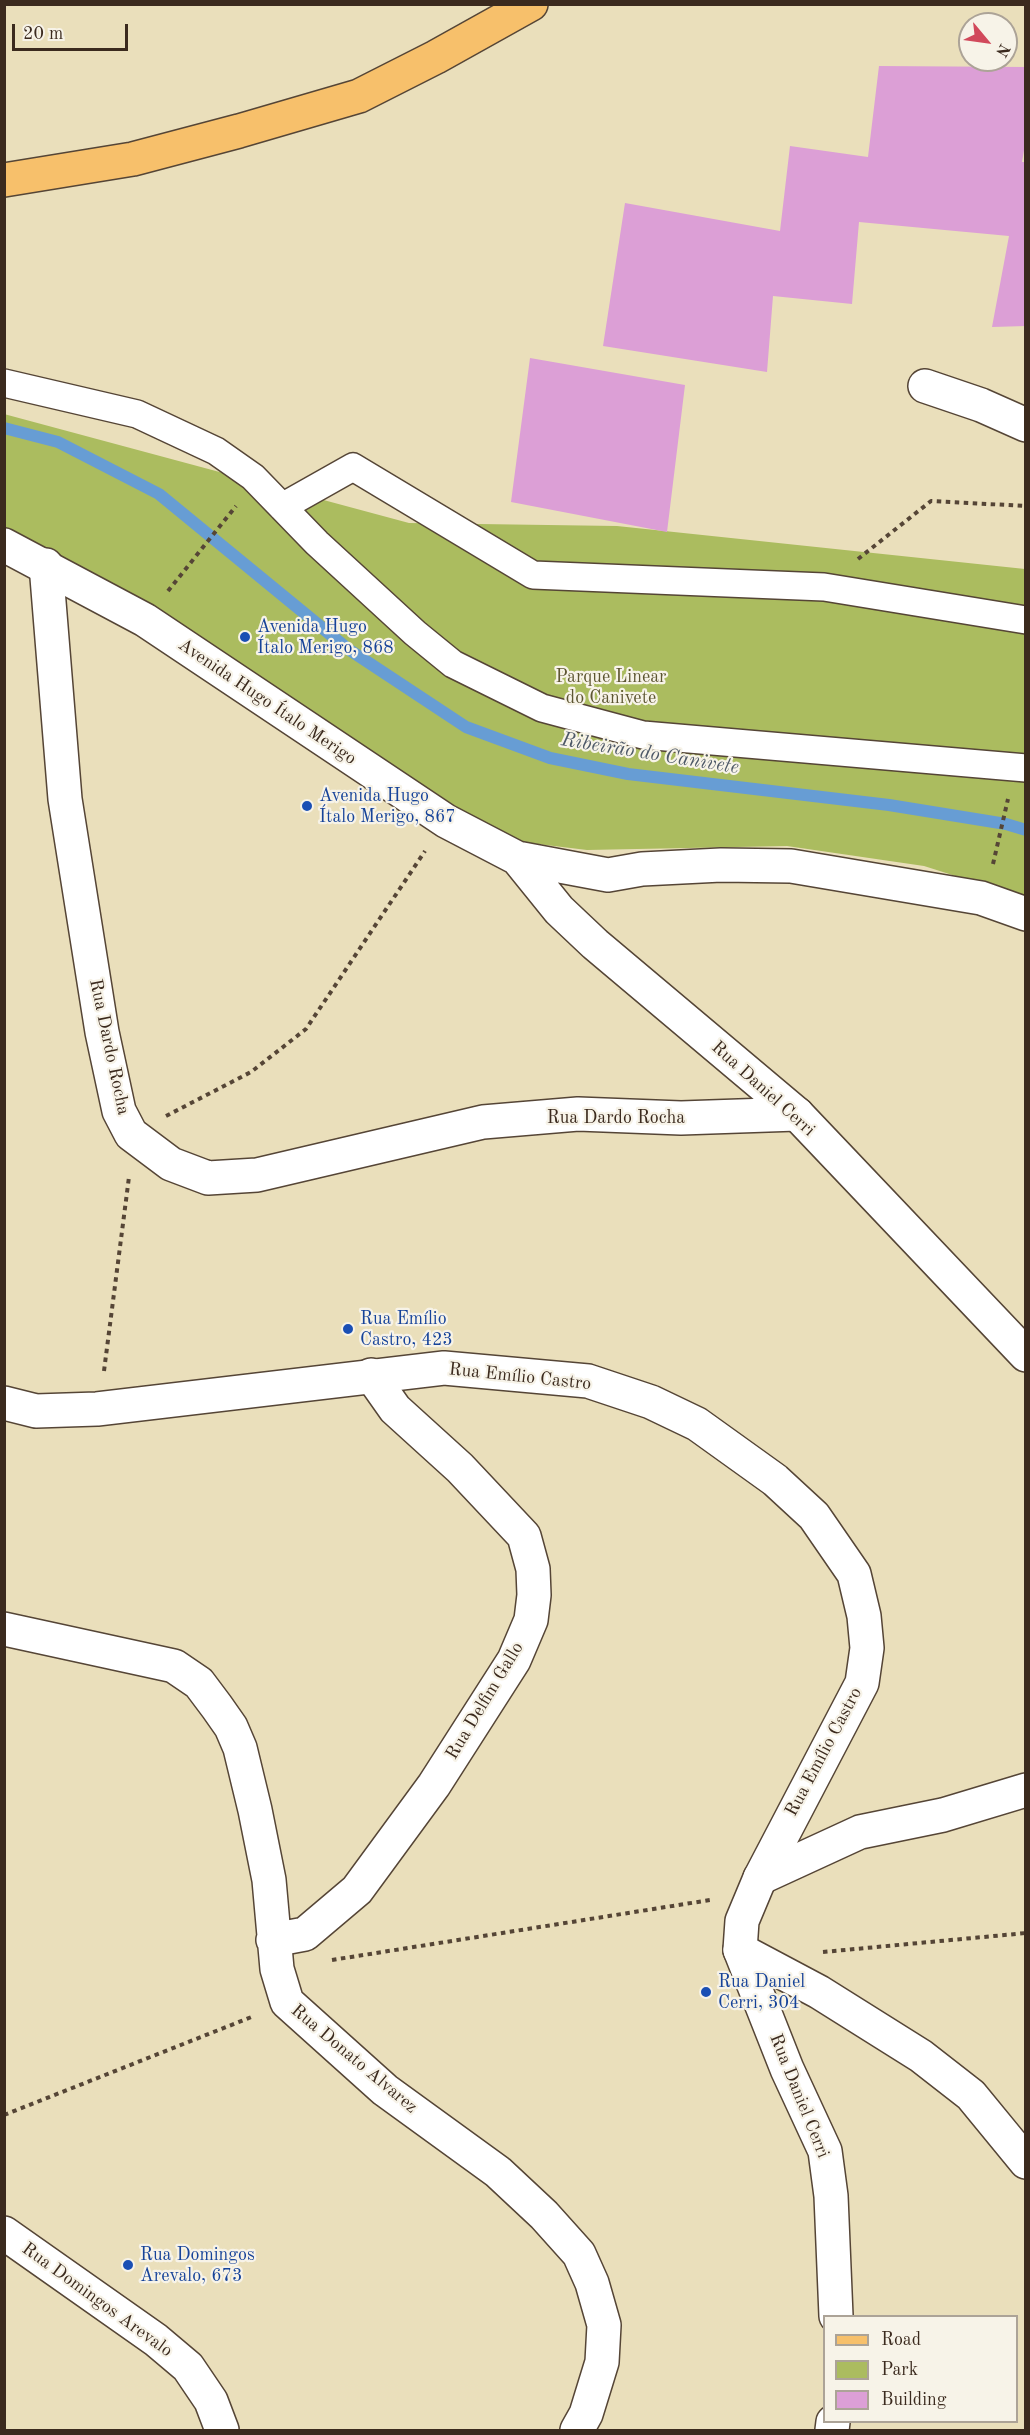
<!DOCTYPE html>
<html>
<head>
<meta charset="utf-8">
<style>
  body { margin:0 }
  #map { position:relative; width:1030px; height:2435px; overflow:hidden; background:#eadfbb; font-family:"Old Standard TT",serif }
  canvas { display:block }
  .frame { position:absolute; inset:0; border:6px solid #3b2a1e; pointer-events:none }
  .legend { position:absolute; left:823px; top:2315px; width:195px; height:108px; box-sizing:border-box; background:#f7f3e8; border:2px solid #aca397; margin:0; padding:8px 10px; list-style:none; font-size:18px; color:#3b2a1e }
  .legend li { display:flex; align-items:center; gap:12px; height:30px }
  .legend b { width:30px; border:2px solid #aca397 }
  .north { position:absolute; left:958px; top:12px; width:60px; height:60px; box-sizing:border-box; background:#f7f3e8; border:2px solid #aca397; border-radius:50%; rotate:119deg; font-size:16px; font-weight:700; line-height:24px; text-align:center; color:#3b2a1e }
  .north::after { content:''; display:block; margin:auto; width:21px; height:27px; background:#d1495b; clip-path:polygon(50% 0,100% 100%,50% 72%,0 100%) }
  .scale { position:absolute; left:12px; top:24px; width:116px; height:27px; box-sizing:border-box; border:3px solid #3b2a1e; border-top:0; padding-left:8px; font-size:18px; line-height:21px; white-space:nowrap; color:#3b2a1e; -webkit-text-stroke:4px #f7f3e8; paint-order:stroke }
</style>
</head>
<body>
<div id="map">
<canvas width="1030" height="2435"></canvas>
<div class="frame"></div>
<ul class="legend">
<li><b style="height:8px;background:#f7c06b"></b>Road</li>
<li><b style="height:16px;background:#abbc5f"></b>Park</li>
<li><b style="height:16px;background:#dc9fd6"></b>Building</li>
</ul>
<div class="north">N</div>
<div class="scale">20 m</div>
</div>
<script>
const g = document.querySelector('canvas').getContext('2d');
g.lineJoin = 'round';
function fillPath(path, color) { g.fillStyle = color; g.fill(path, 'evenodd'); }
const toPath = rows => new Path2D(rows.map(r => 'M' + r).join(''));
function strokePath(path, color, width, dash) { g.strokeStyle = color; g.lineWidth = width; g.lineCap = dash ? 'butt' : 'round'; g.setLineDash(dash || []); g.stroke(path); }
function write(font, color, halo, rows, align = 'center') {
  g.font = font + ' "Old Standard TT",serif'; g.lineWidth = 4.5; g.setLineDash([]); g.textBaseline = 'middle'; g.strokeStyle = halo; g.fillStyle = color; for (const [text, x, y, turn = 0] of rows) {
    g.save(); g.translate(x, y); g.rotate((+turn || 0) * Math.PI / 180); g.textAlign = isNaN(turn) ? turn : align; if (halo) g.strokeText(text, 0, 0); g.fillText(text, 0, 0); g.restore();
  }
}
const green = toPath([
  [4,414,409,523,617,526,1025,569,1025,898,924,866,787,846,587,850,513,841,474,818,96,574,5,533]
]);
const stream = toPath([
  [4,428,58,442,159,494,348,649,466,727,550,758,628,774,889,805,1006,824,1026,830]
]);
const building = toPath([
  [879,66,1026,67,1026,139,1022,162,1026,162,1026,326,992,327,1009,236,859,222,852,304,773,296,767,372,603,346,625,203,780,231,790,146,868,157],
  [530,358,685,385,667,532,511,502]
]);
const path = toPath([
  [858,559,931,501,1026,506],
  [168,591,236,506],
  [993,864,1008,799],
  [166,1116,251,1072,306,1029,425,851],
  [104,1371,129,1177],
  [823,1952,1026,1933],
  [332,1960,710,1900],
  [4,2115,254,2016]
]);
const pedestrian = toPath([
  [4,383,137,414,216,451,253,477,317,543,415,633,453,664,542,708,643,735,1026,768],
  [282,507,353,467,533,575,824,587,1026,620]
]);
const minor = toPath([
  [925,386,981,405,1026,425],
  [46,565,65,799,102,1032,119,1111,131,1134,171,1164,208,1178,257,1175,483,1122,578,1114,681,1118,797,1114],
  [4,1629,174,1666,199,1683,217,1707,231,1727,240,1748,255,1810,269,1880,277,1969,287,2002,385,2090,498,2172,544,2215,579,2254,592,2283,604,2325,602,2362,586,2414,577,2430],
  [760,1878,860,1832,943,1815,1026,1790],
  [273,1940,305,1934,357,1890,434,1785,514,1660,531,1620,534,1595,533,1569,524,1536,460,1468,395,1409,371,1375],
  [740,1950,819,1992,921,2056,971,2095,1026,2162]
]);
const tertiary = toPath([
  [4,545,145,620,446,821,517,858,608,875,642,869,721,865,791,866,981,898,1026,914],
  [517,858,559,910,595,944,797,1114,1026,1355],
  [4,1403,36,1411,97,1409,444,1368,588,1381,651,1402,697,1424,775,1480,814,1516,854,1574,864,1616,867,1648,862,1683,760,1878,742,1921,740,1950,787,2069,825,2151,831,2196,836,2316],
  [4,2233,156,2340,188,2367,211,2401,222,2430],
  [832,2430,833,2422]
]);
const primary = toPath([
  [4,180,133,159,239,131,359,96,436,57,531,4]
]);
const markers = [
  [245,637,6,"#1a4fb4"],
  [307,806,6,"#1a4fb4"],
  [348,1329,6,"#1a4fb4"],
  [706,1992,6,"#1a4fb4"],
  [128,2265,6,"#1a4fb4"]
];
const transitNames = [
  ["Avenida Hugo",257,627],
  ["Ítalo Merigo, 868",257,648],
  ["Avenida Hugo",319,796],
  ["Ítalo Merigo, 867",319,817],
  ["Rua Emílio",360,1319],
  ["Castro, 423",360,1340],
  ["Rua Daniel",718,1982],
  ["Cerri, 304",718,2003],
  ["Rua Domingos",140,2255],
  ["Arevalo, 673",140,2276]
];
const parkNames = [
  ["Parque Linear",611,677],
  ["do Canivete",611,698]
];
const streetNames = [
  ["Avenida Hugo Ítalo Merigo",267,702,34],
  ["Rua Dardo Rocha",109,1047,78],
  ["Rua Daniel Cerri",763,1089,42],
  ["Rua Dardo Rocha",616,1118],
  ["Rua Emílio Castro",520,1377,6],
  ["Rua Delfim Gallo",485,1701,-59],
  ["Rua Emílio Castro",824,1752,-62],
  ["Rua Donato Alvarez",354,2059,40],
  ["Rua Daniel Cerri",799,2096,68],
  ["Rua Domingos Arevalo",97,2300,36]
];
const waterNames = [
  ["Ribeirão do Canivete",650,754,9]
];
fillPath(green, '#abbc5f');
strokePath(stream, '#679dd4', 12);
fillPath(building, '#dc9fd6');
strokePath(pedestrian, '#554536', 30);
strokePath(minor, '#554536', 36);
strokePath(tertiary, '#554536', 36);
strokePath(primary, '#554536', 36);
strokePath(path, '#554536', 4, [4.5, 4.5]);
strokePath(pedestrian, '#fff', 27);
strokePath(minor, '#fff', 33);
strokePath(tertiary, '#fff', 33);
strokePath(primary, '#f7c06b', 33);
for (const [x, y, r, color] of markers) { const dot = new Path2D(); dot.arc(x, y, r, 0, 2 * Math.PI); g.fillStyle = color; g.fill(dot); strokePath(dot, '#f7f3e8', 2); }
write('18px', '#164399', '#f7f3e8', transitNames, 'left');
write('18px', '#5d5632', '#f7f3e8', parkNames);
write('18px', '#3b2a1e', '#f7f3e8', streetNames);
write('italic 20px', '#4d5867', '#f7f3e8', waterNames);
</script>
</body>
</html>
